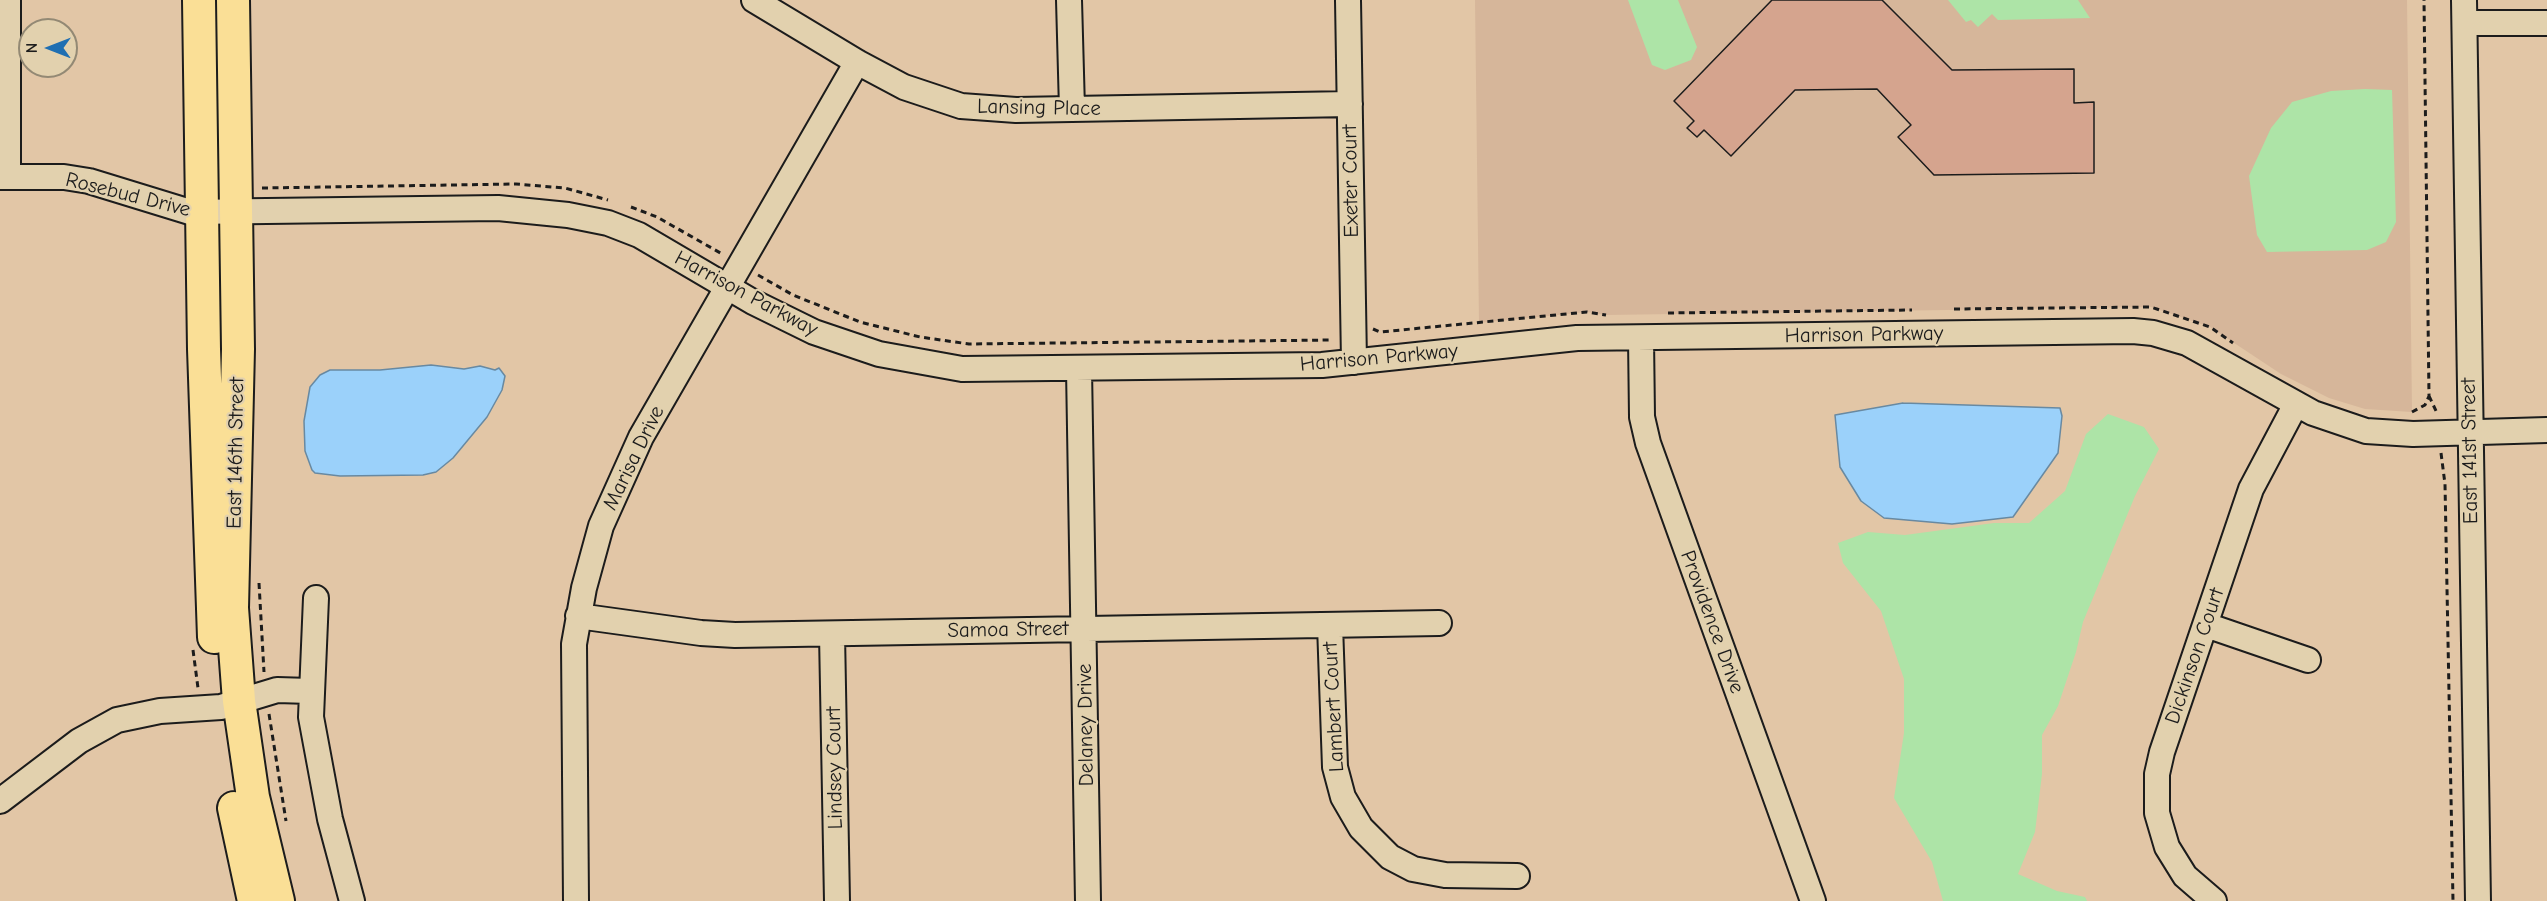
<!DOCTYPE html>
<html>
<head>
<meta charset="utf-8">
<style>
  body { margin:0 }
  #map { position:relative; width:2547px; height:901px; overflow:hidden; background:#e2c6a6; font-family:"Comic Neue",sans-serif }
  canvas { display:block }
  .north { position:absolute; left:18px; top:18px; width:60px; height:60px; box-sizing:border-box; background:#e2d1ae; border:2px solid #938974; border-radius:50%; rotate:270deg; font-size:16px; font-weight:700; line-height:24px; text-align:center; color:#1c1c1c }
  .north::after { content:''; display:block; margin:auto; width:21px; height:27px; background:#1f6fb2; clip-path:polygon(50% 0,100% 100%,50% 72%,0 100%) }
</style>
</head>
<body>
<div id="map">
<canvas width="2547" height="901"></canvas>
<div class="north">N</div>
</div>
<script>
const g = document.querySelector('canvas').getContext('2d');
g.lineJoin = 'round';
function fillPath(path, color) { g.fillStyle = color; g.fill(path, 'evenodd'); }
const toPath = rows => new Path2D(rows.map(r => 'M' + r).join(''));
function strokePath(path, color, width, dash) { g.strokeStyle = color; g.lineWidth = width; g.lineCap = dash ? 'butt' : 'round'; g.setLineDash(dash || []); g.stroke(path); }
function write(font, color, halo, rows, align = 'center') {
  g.font = font + ' "Comic Neue",sans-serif'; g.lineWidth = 4.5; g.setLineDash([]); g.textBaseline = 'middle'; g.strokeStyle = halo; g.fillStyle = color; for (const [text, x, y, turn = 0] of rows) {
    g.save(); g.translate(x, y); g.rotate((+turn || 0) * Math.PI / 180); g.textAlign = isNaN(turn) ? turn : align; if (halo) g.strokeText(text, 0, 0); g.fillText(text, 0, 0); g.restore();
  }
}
const built = toPath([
  [1475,0,2407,0,2412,412,2365,409,2329,398,2281,374,2210,327,2151,307,1606,315,1587,312,1479,323]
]);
const green = toPath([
  [1628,0,1678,0,1697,47,1691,60,1665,70,1652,65],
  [1948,0,2078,0,2090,18,1998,20,1992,14,1978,27,1971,20,1966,22],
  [2365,89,2392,90,2396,222,2386,242,2367,250,2267,252,2257,235,2249,176,2271,128,2292,102,2331,91],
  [2108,414,2144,427,2159,449,2135,496,2083,622,2076,652,2058,706,2042,735,2042,774,2035,832,2018,874,2057,891,2085,897,2087,901,1943,901,1932,862,1894,798,1904,733,1904,679,1881,611,1843,563,1838,543,1868,532,1905,535,1994,523,2029,523,2065,491,2086,434]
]);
const water = toPath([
  [431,365,464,369,480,366,495,370,499,368,505,376,502,390,487,417,453,458,436,472,423,475,340,476,315,473,312,470,305,451,304,421,310,387,320,375,330,370,380,370,431,365],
  [1903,403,2060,408,2062,416,2058,453,2013,517,1952,524,1884,518,1861,501,1840,467,1835,415,1903,403]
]);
const building = toPath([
  [1772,0,1882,0,1952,70,2074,69,2074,103,2094,102,2094,173,1934,175,1898,137,1911,125,1877,89,1795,90,1731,156,1704,130,1697,137,1687,128,1694,121,1674,101,1772,0]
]);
const path = toPath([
  [262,188,516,184,565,188,608,200],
  [631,207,657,217,724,255],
  [758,275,793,295,860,322,920,337,969,344,1332,340],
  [1954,309,2151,307,2210,327,2233,343],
  [1668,313,1912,310],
  [1373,329,1380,332,1587,312,1606,315],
  [2429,396,2437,413],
  [2412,412,2425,405,2429,396,2424,0],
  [2441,453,2445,484,2453,901],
  [259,583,264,672],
  [193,650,198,688],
  [269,714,286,821]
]);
const minor = toPath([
  [8,0,8,177],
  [754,0,857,62,904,87,961,106,1016,110,1350,104],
  [1069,0,1072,109],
  [1348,0,1354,362],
  [2464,0,2478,901],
  [2465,23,2547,23],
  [0,177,64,177,89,181,190,212,498,208,568,215,608,223,639,235,753,302,814,332,879,354,962,369,1322,365,1577,338,2133,331,2153,333,2187,343,2313,413,2366,431,2413,434,2547,430],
  [1641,338,1642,417,1648,443,1813,901],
  [1079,369,1088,901],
  [316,598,311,717,330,819,352,901],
  [578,616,701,633,735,635,1439,623],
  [1330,625,1335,767,1343,797,1361,828,1390,857,1413,869,1445,875,1517,876],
  [2206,625,2308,660],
  [832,634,837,901],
  [0,801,79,741,117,720,160,711,221,707,277,690,310,691],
  [576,901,574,644,584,588,601,526,641,437,857,62],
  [2214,901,2185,876,2167,847,2157,813,2157,774,2162,752,2251,489,2296,404]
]);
const major = toPath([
  [199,0,204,349,214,637],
  [233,0,238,349,232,608,239,701,253,797,278,901],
  [234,808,254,901]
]);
const streetNames = [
  ["Lansing Place",1039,108,1],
  ["Exeter Court",1351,181,-91],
  ["Rosebud Drive",128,195,14],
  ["Harrison Parkway",746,294,28],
  ["Harrison Parkway",1864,335,-1],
  ["Harrison Parkway",1379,358,-5],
  ["East 141st Street",2470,451,-91],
  ["East 146th Street",236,453,-89],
  ["Marisa Drive",634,458,-64],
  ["Providence Drive",1712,622,70],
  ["Samoa Street",1008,630,-1],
  ["Dickinson Court",2195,656,-71],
  ["Lambert Court",1334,707,-93],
  ["Delaney Drive",1086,725,-91],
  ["Lindsey Court",835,768,-91]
];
fillPath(built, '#d6b69a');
fillPath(green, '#ade4a7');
fillPath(water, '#9bd1fa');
strokePath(water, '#6889a1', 1.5);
fillPath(building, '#d5a48e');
strokePath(building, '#1c1c1c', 1.5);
strokePath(minor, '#1c1c1c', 28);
strokePath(major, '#1c1c1c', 36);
strokePath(path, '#1c1c1c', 3, [6, 4.5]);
strokePath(minor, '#e2d1ae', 24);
strokePath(major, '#fadf96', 32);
write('21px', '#1c1c1c', '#e2d1ae', streetNames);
</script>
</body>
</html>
